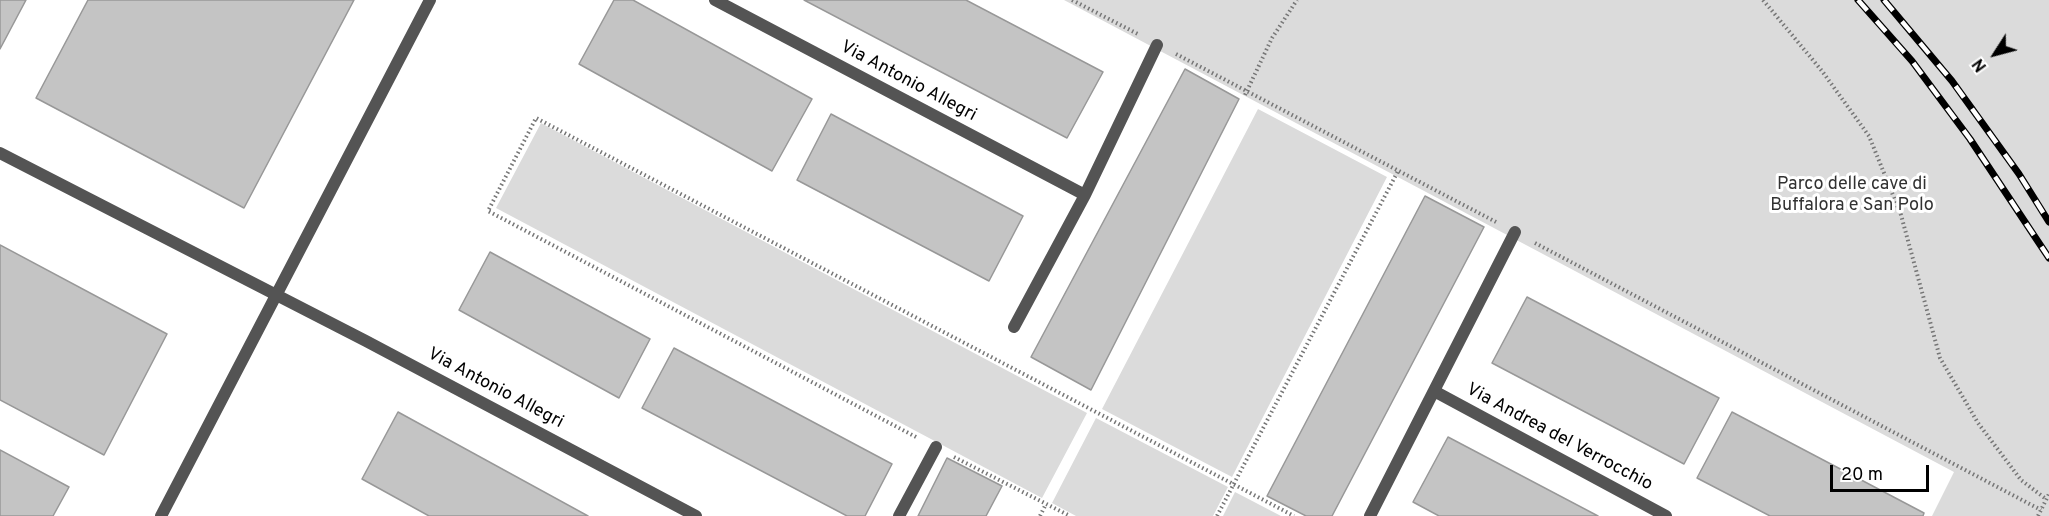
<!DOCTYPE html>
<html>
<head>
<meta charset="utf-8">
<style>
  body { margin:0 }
  #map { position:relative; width:2049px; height:516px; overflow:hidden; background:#fff; font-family:Overpass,sans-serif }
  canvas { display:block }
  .north { position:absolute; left:1965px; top:24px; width:60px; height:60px; -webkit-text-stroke:4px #fff; paint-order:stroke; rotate:234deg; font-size:16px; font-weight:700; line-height:24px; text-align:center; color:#000 }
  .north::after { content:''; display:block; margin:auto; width:21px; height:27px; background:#000; clip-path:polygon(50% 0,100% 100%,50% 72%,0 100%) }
  .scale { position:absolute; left:1830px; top:465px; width:99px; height:27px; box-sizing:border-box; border:3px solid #000; border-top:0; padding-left:8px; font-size:18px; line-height:21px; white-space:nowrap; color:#000; -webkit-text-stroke:4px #fff; paint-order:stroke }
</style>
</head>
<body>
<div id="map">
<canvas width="2049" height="516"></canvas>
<div class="north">N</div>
<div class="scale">20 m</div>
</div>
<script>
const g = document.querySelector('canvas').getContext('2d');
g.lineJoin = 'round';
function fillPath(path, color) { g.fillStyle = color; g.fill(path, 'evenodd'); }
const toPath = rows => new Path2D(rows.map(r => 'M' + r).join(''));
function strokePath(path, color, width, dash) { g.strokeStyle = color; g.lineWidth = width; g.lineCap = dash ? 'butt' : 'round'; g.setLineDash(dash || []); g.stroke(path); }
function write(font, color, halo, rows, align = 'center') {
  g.font = font + ' Overpass,sans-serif'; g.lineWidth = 6; g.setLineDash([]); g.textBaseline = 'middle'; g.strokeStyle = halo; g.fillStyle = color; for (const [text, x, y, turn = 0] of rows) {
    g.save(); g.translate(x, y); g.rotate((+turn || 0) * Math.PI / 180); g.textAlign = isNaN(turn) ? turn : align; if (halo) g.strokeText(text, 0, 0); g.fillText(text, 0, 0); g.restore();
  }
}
const green = toPath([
  [1064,0,2049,0,2049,516,1932,516,1954,472],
  [1258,109,1387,177,1232,477,1102,409],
  [541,123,1087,413,1042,498,496,208],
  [1096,418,1228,487,1213,516,1076,516,1052,503],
  [1235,492,1281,516,1223,516]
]);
const building = toPath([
  [0,0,26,0,0,49,0,0],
  [88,0,354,0,244,208,36,98,88,0],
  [614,0,633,0,812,99,772,171,579,64,614,0],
  [804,0,966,0,1103,72,1067,138,804,0],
  [1185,69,1239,99,1091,390,1031,357,1185,69],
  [831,114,1023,216,989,281,797,180,831,114],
  [1425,196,1484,227,1332,516,1306,516,1267,496,1425,196],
  [0,245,167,334,104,455,0,400,0,245],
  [490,252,650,339,619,398,459,310,490,252],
  [1527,297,1719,398,1684,464,1492,363,1527,297],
  [674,348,892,464,865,516,847,516,642,408,674,348],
  [398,412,588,516,429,516,362,479,398,412],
  [1732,412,1924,513,1923,516,1770,516,1697,478,1732,412],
  [1448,437,1598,516,1439,516,1413,502,1448,437],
  [0,450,69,487,53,516,0,516,0,450],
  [947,458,1002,486,986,516,918,516,947,458]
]);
const path = toPath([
  [1072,0,1138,34],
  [1763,0,1822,71,1869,136,1901,215,1940,358,1978,423,2021,480,2046,499],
  [1176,54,1496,222],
  [1245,95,1272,38,1297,0],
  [1535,243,2041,510],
  [916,437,488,211,536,118,1294,516],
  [954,457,1070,516],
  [1040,516,1046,504],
  [1217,516,1398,171],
  [2038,516,2049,494]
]);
const street = toPath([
  [715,0,1085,195],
  [0,153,366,341,696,516],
  [1014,327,1085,195,1157,45],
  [1434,391,1666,516],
  [161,516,430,0],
  [899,516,936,447],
  [1370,516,1515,232]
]);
const rail = toPath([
  [1858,0,1912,61,1970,139,2049,258],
  [1884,0,1952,81,2019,174,2049,222]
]);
const streetNames = [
  ["Via Antonio Allegri",908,82,28],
  ["Via Antonio Allegri",495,389,28],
  ["Via Andrea del Verrocchio",1559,438,28]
];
const parkNames = [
  ["Parco delle cave di",1852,185],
  ["Buffalora e San Polo",1852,206]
];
fillPath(green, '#dbdbdb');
fillPath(building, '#c4c4c4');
strokePath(building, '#989898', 1.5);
strokePath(path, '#767676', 4, [1.5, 3]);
strokePath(street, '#545454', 12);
strokePath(rail, '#000', 7);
strokePath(rail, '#fff', 4.5, [14]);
write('18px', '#000', '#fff', streetNames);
write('18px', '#323232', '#fff', parkNames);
</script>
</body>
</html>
